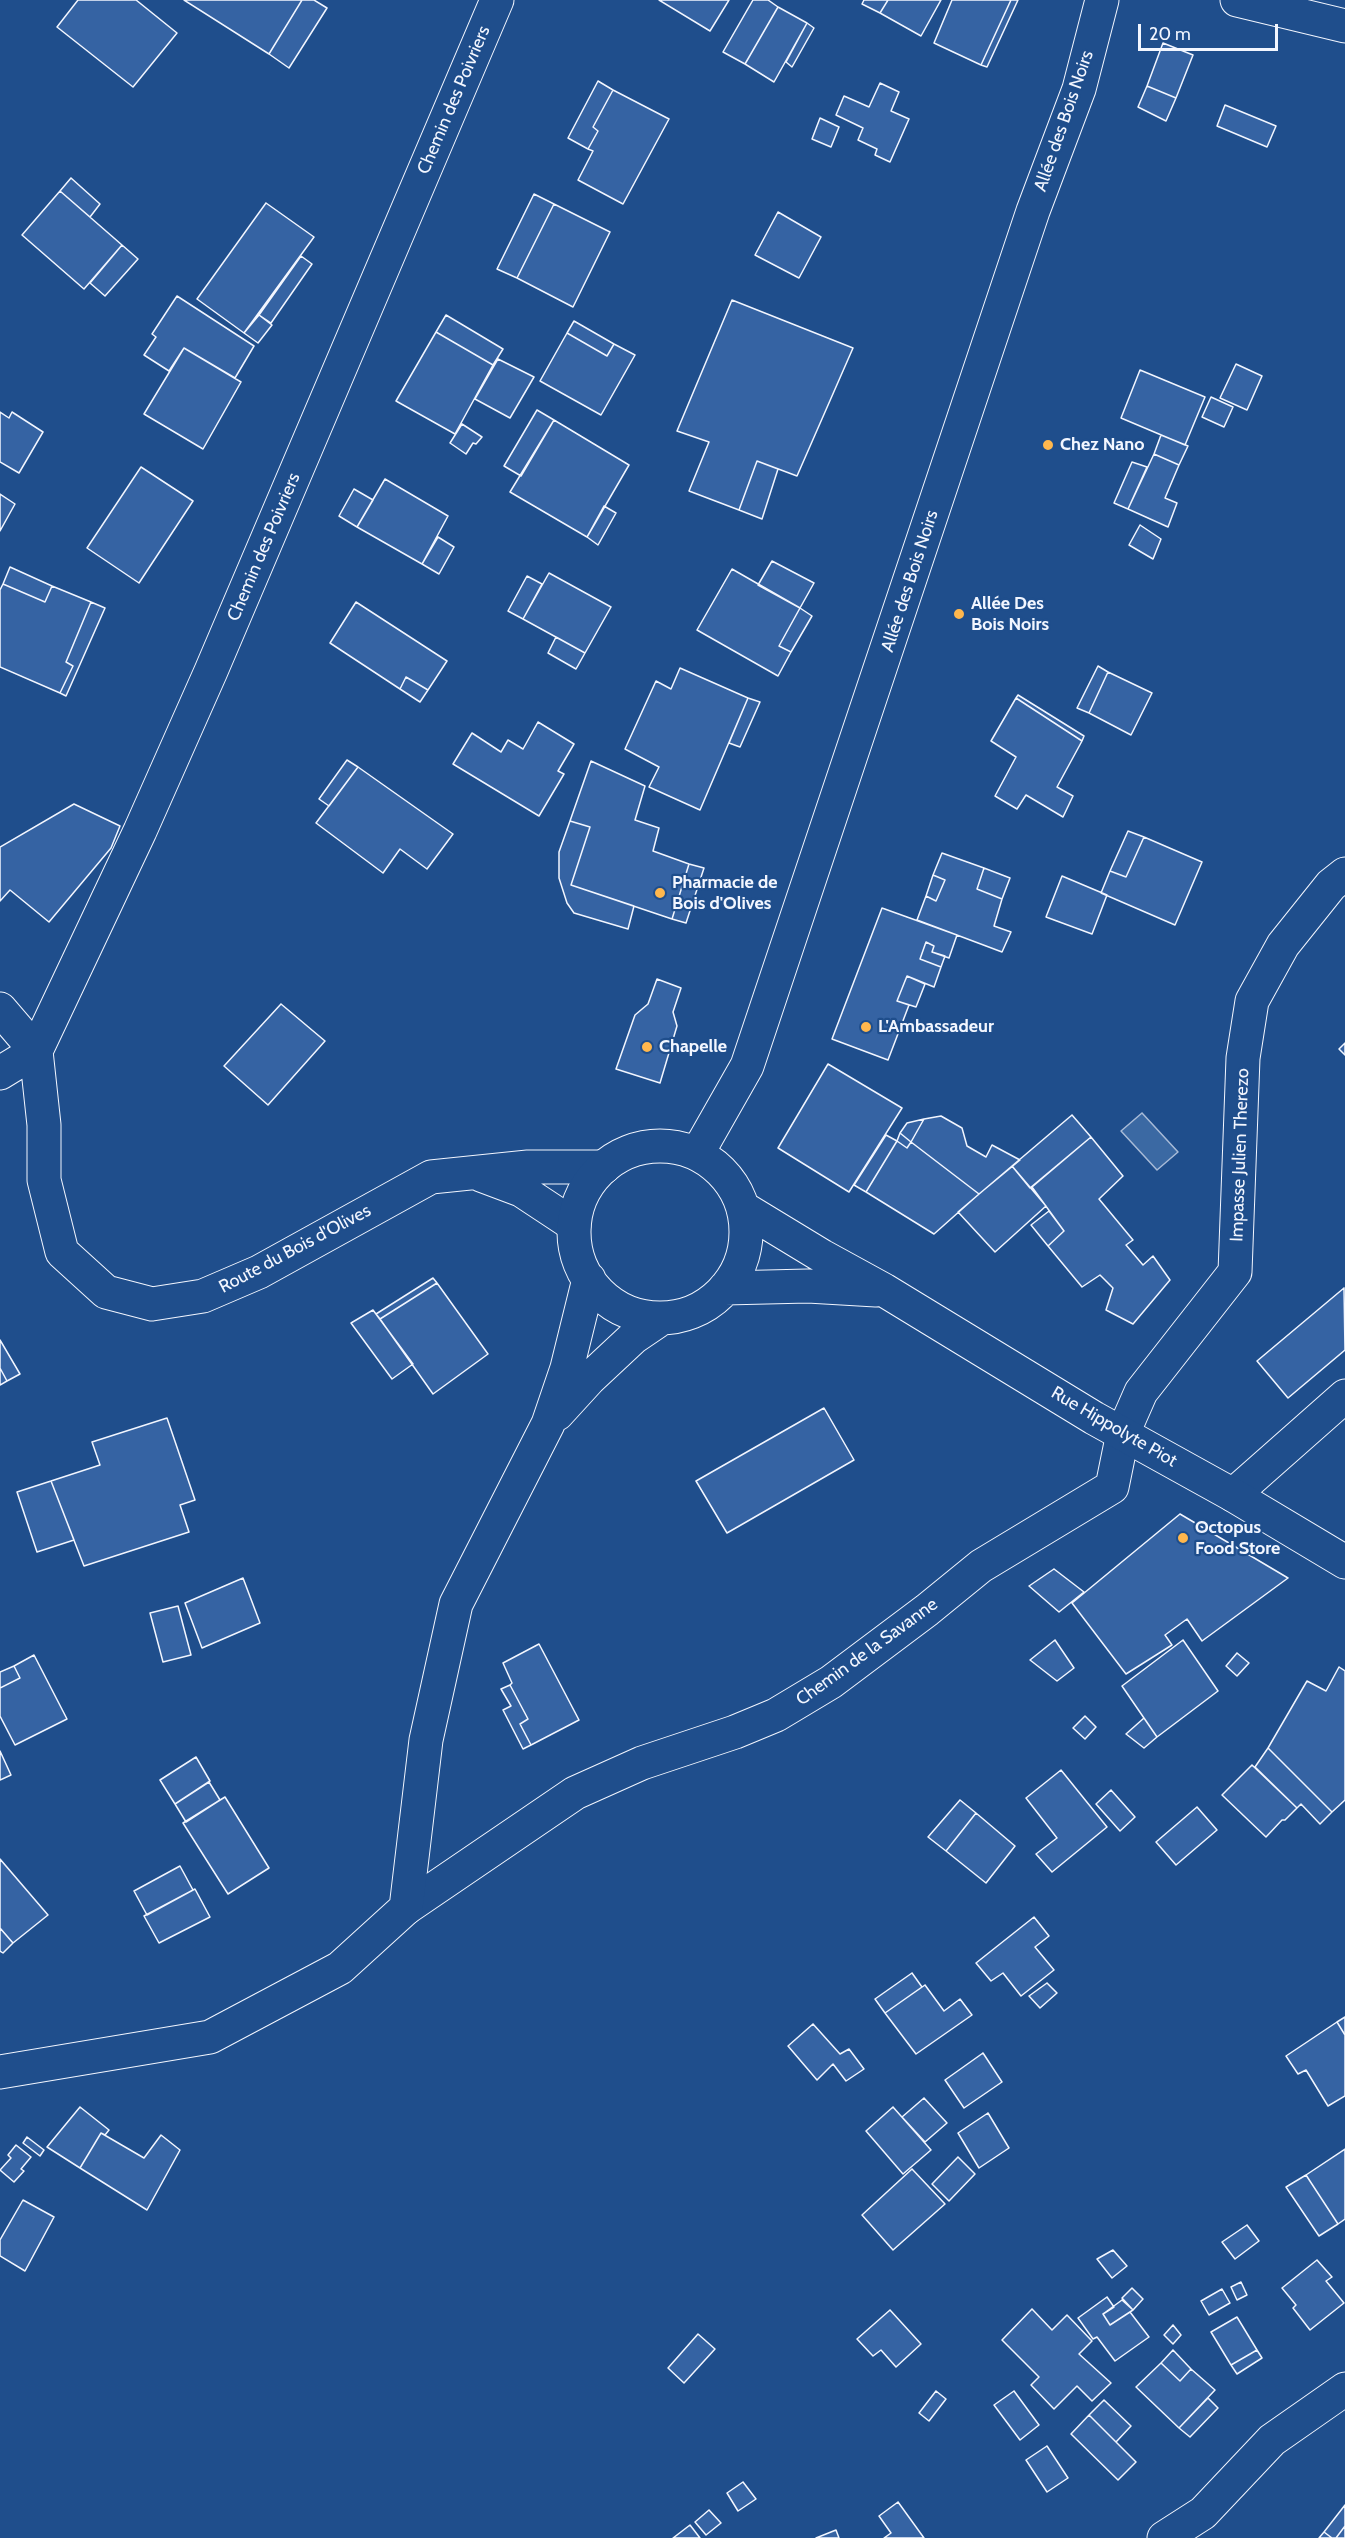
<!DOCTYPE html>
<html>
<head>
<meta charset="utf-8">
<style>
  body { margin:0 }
  #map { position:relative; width:1345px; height:2538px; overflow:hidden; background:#1f4e8c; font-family:Cabin,sans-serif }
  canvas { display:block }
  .scale { position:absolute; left:1138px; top:24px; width:140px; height:27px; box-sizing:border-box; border:3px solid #f2f6ff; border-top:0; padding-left:8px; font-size:18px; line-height:21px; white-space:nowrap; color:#f2f6ff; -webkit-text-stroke:4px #1f4e8c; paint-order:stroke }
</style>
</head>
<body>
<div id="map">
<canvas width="1345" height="2538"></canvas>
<div class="scale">20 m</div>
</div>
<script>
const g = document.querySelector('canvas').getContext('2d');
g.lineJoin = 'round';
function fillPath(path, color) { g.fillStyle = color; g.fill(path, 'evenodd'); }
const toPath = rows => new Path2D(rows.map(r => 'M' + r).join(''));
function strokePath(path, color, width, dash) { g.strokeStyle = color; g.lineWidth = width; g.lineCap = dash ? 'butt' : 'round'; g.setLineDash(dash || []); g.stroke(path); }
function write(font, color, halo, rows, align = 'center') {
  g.font = font + ' Cabin,sans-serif'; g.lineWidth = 4.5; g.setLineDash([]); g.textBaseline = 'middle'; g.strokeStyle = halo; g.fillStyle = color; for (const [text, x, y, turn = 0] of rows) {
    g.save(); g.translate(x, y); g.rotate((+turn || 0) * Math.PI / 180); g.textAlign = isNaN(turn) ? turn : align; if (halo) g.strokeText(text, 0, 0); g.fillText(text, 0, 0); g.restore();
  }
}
const water = toPath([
  [1142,1113,1178,1152,1157,1170,1121,1131,1142,1113]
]);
const building = toPath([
  [78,0,136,0,177,33,133,87,57,27,78,0],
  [184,0,302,0,269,54,184,0],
  [302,0,314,0,327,8,289,68,269,54,302,0],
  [659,0,729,0,710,31,659,0],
  [753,0,768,0,778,7,745,64,723,52,753,0],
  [864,0,888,0,880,13,862,4,864,0],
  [888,0,941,0,921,36,880,13,888,0],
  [952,0,1011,0,981,65,934,43,952,0],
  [1011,0,1018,0,987,67,981,65,1011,0],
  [778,7,807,23,774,82,745,64,778,7],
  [807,23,814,28,792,67,786,62,807,23],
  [1163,43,1193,55,1176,98,1147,86,1163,43],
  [598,81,613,90,593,127,598,131,588,149,568,138,598,81],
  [880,83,899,92,891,111,909,119,890,162,875,155,877,149,858,140,863,128,836,115,844,96,869,107,880,83],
  [1147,86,1176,98,1166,121,1138,107,1147,86],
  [613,90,669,119,623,204,578,180,593,151,588,149,598,131,593,127,613,90],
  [1225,105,1276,126,1267,147,1217,126,1225,105],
  [820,118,839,127,831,147,812,139,820,118],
  [71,178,100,204,90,217,60,191,71,178],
  [60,191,122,245,84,289,22,235,60,191],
  [534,194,554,204,517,278,497,269,534,194],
  [266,203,314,237,244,333,197,299,266,203],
  [554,204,610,232,573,307,517,278,554,204],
  [778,212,821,237,799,278,755,255,778,212],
  [122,245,138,259,105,296,90,283,122,245],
  [301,256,312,264,271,323,259,315,301,256],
  [177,296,254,346,235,378,184,348,169,371,144,355,156,337,152,334,177,296],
  [732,300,853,348,797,476,757,461,739,510,689,491,709,442,677,431,732,300],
  [259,315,272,325,258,343,244,333,259,315],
  [446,315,503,349,493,365,436,332,446,315],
  [574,321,614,344,607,356,567,333,574,321],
  [436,332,493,365,455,434,396,401,436,332],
  [567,333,607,356,614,344,635,355,601,415,540,381,567,333],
  [184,348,241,382,203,449,144,414,184,348],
  [498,359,534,377,510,418,475,399,498,359],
  [1236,364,1262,376,1247,410,1220,398,1236,364],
  [1140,370,1205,397,1185,445,1121,418,1140,370],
  [1211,397,1233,407,1224,427,1202,417,1211,397],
  [537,410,554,420,521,476,504,466,537,410],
  [0,412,9,418,12,412,43,432,19,473,0,462,0,412],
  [554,420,629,465,587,537,510,492,554,420],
  [462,424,482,437,476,444,473,443,466,454,450,443,462,424],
  [1161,435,1188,446,1179,465,1154,454,1161,435],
  [1154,454,1179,465,1165,498,1177,503,1168,527,1128,509,1154,454],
  [757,461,778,469,762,519,739,510,757,461],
  [1132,462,1147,467,1128,509,1114,503,1132,462],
  [141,467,193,501,139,583,87,548,141,467],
  [385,479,448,516,422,564,357,527,385,479],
  [354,489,373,500,357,527,339,516,354,489],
  [0,494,15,504,0,531,0,494],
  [604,506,616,513,598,545,587,537,604,506],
  [1140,525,1161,539,1153,559,1129,545,1140,525],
  [438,537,454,547,439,574,422,564,438,537],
  [772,561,814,583,800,608,758,585,772,561],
  [10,567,52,586,45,602,3,584,10,567],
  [732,569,800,608,779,646,791,652,778,676,697,630,732,569],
  [549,573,611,607,585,653,523,619,549,573],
  [527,576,542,584,523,619,508,611,527,576],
  [3,584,45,602,52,586,91,602,66,662,73,666,60,693,0,667,0,590,3,584],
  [91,602,105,608,66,696,60,693,73,666,66,662,91,602],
  [356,602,447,661,428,690,406,677,400,689,330,643,356,602],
  [800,608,812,616,791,652,779,646,800,608],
  [556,637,585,653,576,669,548,653,556,637],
  [1098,666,1108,672,1089,713,1077,708,1098,666],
  [680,668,748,698,700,810,649,787,659,767,625,749,656,681,671,689,680,668],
  [1108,672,1152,693,1131,735,1089,713,1108,672],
  [406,677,428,690,420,702,400,689,406,677],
  [1018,695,1084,736,1082,741,1016,698,1018,695],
  [748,698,760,702,740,747,729,743,748,698],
  [1016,698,1082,741,1057,787,1073,796,1063,817,1026,795,1017,809,995,796,1016,757,991,741,1016,698],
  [538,722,574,744,558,771,564,774,539,816,453,764,472,733,501,752,508,740,523,749,538,722],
  [347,760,358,767,329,806,319,799,347,760],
  [591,761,645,786,635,820,659,828,653,851,689,864,672,919,571,885,590,827,570,821,591,761],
  [358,767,453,834,427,869,400,849,383,873,316,823,358,767],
  [74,804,120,826,111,848,49,922,10,890,0,901,0,847,74,804],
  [570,821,590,827,571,885,634,906,628,929,574,913,567,903,559,878,559,852,570,821],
  [1128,831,1144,837,1126,877,1110,871,1128,831],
  [1144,837,1202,862,1175,925,1101,893,1110,871,1126,877,1144,837],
  [942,853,984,868,977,889,1002,899,994,926,1011,932,1002,952,917,920,926,896,936,901,945,880,933,875,942,853],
  [689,864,704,868,686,923,672,919,689,864],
  [984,868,1010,878,1002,899,977,889,984,868],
  [933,875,945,880,936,901,926,896,933,875],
  [1062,876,1107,895,1092,934,1046,917,1062,876],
  [882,908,957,935,949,958,932,952,934,946,926,942,920,959,941,967,934,987,907,976,897,1001,909,1005,888,1060,832,1039,882,908],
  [926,942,934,946,932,952,945,956,941,967,920,959,926,942],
  [907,976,925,984,916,1007,897,1001,907,976],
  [657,979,681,988,673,1012,677,1026,660,1083,616,1069,635,1015,648,1004,657,979],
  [281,1004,325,1041,268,1105,224,1066,281,1004],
  [1345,1043,1345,1055,1339,1049,1345,1043],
  [828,1064,902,1108,849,1192,778,1148,828,1064],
  [1072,1115,1091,1137,1030,1188,1012,1166,1072,1115],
  [941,1116,962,1128,967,1146,986,1157,992,1145,1020,1160,979,1194,911,1142,924,1119,941,1116],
  [924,1119,911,1142,900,1133,907,1123,924,1119],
  [900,1133,911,1142,907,1148,897,1141,900,1133],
  [886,1135,897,1141,866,1192,854,1185,886,1135],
  [1091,1137,1123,1176,1099,1199,1133,1240,1126,1245,1143,1265,1153,1256,1170,1280,1133,1324,1106,1310,1113,1288,1100,1275,1082,1287,1048,1246,1064,1231,1032,1187,1091,1137],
  [897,1141,907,1148,911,1142,979,1194,934,1234,866,1192,897,1141],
  [1012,1166,1046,1206,995,1252,958,1212,1012,1166],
  [1049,1211,1064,1231,1048,1246,1031,1225,1049,1211],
  [433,1278,437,1283,380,1319,376,1314,433,1278],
  [437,1283,488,1354,433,1394,380,1319,437,1283],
  [1344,1288,1345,1350,1288,1398,1257,1361,1344,1288],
  [373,1310,413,1364,392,1379,351,1323,373,1310],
  [0,1340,20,1374,7,1381,0,1368,0,1340],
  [0,1368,7,1381,0,1385,0,1368],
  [824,1408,854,1460,727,1533,696,1481,824,1408],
  [167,1418,195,1500,180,1505,189,1532,84,1566,51,1481,100,1465,92,1442,167,1418],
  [51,1481,74,1540,37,1552,17,1492,51,1481],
  [1180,1514,1288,1578,1202,1641,1187,1619,1165,1635,1172,1645,1126,1674,1072,1603,1180,1514],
  [1054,1569,1084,1592,1059,1612,1029,1586,1054,1569],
  [243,1578,260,1623,202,1648,185,1603,243,1578],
  [178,1606,191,1655,163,1662,150,1613,178,1606],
  [1055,1640,1074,1668,1057,1681,1030,1660,1055,1640],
  [1183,1640,1218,1691,1157,1737,1122,1686,1183,1640],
  [539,1644,579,1720,531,1745,520,1724,528,1719,510,1685,512,1683,503,1663,539,1644],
  [1237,1653,1249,1663,1237,1676,1226,1666,1237,1653],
  [34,1655,67,1719,15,1745,0,1716,0,1688,20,1678,14,1666,34,1655],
  [14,1666,20,1678,0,1688,0,1672,14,1666],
  [1339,1667,1345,1671,1345,1800,1332,1812,1268,1748,1307,1681,1326,1691,1339,1667],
  [510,1685,528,1719,520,1724,531,1745,523,1749,503,1710,511,1706,501,1689,510,1685],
  [1085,1716,1096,1727,1085,1739,1073,1728,1085,1716],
  [1144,1718,1157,1737,1144,1748,1126,1734,1144,1718],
  [1268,1748,1332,1812,1320,1824,1301,1804,1297,1808,1255,1767,1268,1748],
  [0,1751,11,1775,0,1780,0,1751],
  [196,1757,210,1781,175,1804,160,1780,196,1757],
  [1252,1765,1297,1808,1285,1820,1282,1820,1266,1837,1222,1795,1252,1765],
  [1061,1770,1107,1827,1052,1872,1036,1854,1057,1838,1026,1798,1061,1770],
  [209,1782,220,1800,186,1822,175,1804,209,1782],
  [1111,1790,1135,1817,1120,1831,1096,1804,1111,1790],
  [225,1797,269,1868,228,1894,183,1823,225,1797],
  [960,1800,976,1813,946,1851,928,1837,960,1800],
  [1197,1807,1217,1830,1176,1865,1156,1842,1197,1807],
  [976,1813,1015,1846,986,1883,946,1851,976,1813],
  [0,1859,48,1915,13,1943,0,1928,0,1859],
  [180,1866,193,1890,147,1915,134,1891,180,1866],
  [195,1889,210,1917,159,1943,144,1916,195,1889],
  [1034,1917,1049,1936,1035,1947,1054,1970,1021,1996,1003,1973,991,1981,976,1963,1034,1917],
  [0,1928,13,1943,3,1953,0,1951,0,1928],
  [912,1973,922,1987,885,2013,875,1999,912,1973],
  [1047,1983,1057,1993,1040,2008,1029,1996,1047,1983],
  [925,1985,944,2011,960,1999,972,2015,916,2054,885,2013,925,1985],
  [1345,2017,1345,2035,1337,2022,1345,2017],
  [1337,2022,1345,2035,1345,2096,1328,2106,1306,2070,1298,2074,1286,2056,1337,2022],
  [813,2024,840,2054,849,2049,864,2069,846,2081,833,2064,817,2080,788,2046,813,2024],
  [983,2053,1002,2082,964,2108,945,2080,983,2053],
  [924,2098,947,2123,925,2142,902,2117,924,2098],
  [80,2107,109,2130,105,2135,101,2133,80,2168,47,2147,80,2107],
  [893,2107,931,2150,903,2174,866,2131,893,2107],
  [988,2113,1009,2148,979,2168,958,2133,988,2113],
  [101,2133,144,2158,161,2135,180,2150,147,2210,80,2168,101,2133],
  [27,2137,44,2150,40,2156,23,2143,27,2137],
  [16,2145,31,2157,21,2169,24,2171,14,2182,0,2170,11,2158,8,2155,16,2145],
  [1345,2149,1345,2219,1338,2224,1306,2175,1345,2149],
  [958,2157,975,2174,949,2201,932,2184,958,2157],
  [912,2169,945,2204,893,2250,862,2215,912,2169],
  [1306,2175,1338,2224,1319,2236,1286,2187,1306,2175],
  [23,2200,54,2217,25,2271,0,2256,0,2240,23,2200],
  [1247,2225,1259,2241,1235,2259,1222,2242,1247,2225],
  [1113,2250,1127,2266,1112,2278,1097,2259,1113,2250],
  [1317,2260,1332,2277,1326,2281,1344,2303,1310,2330,1293,2308,1296,2305,1282,2288,1317,2260],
  [1241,2282,1247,2295,1237,2300,1231,2287,1241,2282],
  [1132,2288,1143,2299,1133,2310,1122,2298,1132,2288],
  [1222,2289,1230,2303,1209,2315,1201,2301,1222,2289],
  [1107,2297,1114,2307,1103,2314,1110,2325,1130,2312,1149,2337,1115,2361,1097,2337,1093,2339,1078,2318,1107,2297],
  [1122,2300,1133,2310,1110,2325,1103,2314,1122,2300],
  [1032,2309,1052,2330,1067,2315,1092,2341,1079,2354,1111,2383,1092,2401,1077,2386,1054,2409,1031,2385,1039,2377,1002,2340,1032,2309],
  [890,2310,921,2344,896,2367,881,2350,873,2356,857,2339,890,2310],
  [1237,2317,1257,2350,1231,2365,1211,2332,1237,2317],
  [1173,2325,1181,2335,1173,2344,1164,2335,1173,2325],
  [698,2334,715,2349,684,2383,668,2368,698,2334],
  [1173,2350,1191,2369,1180,2381,1161,2363,1173,2350],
  [1257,2350,1262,2358,1237,2374,1231,2365,1257,2350],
  [1161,2363,1180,2381,1191,2369,1215,2390,1179,2428,1136,2387,1161,2363],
  [936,2391,946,2399,929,2421,919,2413,936,2391],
  [1014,2391,1039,2425,1020,2440,994,2405,1014,2391],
  [1208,2398,1218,2408,1190,2437,1179,2428,1208,2398],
  [1104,2400,1131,2426,1116,2442,1089,2415,1104,2400],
  [1089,2415,1136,2462,1118,2480,1071,2434,1089,2415],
  [1047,2446,1068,2478,1047,2492,1026,2460,1047,2446],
  [743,2482,756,2499,738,2511,727,2493,743,2482],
  [898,2502,924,2538,884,2538,891,2533,879,2516,898,2502],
  [1345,2505,1345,2526,1336,2538,1332,2538,1324,2532,1345,2505],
  [709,2510,721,2523,706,2535,695,2522,709,2510],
  [690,2525,700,2538,673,2538,690,2525],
  [1345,2526,1345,2538,1336,2538,1345,2526],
  [836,2530,839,2538,816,2538,836,2530],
  [1324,2532,1332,2538,1319,2538,1324,2532]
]);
const minor = toPath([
  [1237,0,1345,26],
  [0,1009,36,1051,44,1125,44,1180,62,1252,106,1292,152,1304,203,1296,259,1272,431,1177,528,1167,604,1167],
  [0,1073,36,1051,140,831,211,671,497,0],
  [481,1175,521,1190,574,1225],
  [1233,1495,1345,1396],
  [406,1908,575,1793,642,1763,735,1732,776,1715,831,1682,927,1610,981,1566,1112,1487,1123,1433,1141,1392,1235,1272,1243,1058,1252,1001,1283,945,1331,885,1345,874],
  [1164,2538,1203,2513,1272,2440,1345,2389]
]);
const major = toPath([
  '574 1232a86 86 0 1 1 172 0a86 86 0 1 1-172 0Z',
  [697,1154,747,1066,1033,211,1079,89,1102,0],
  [743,1208,822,1256,884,1290,1094,1418,1233,1495,1345,1562],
  [725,1288,808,1286,876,1290],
  [557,1414,589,1379,634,1337,662,1318],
  [0,2072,210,2037,340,1968,406,1908,426,1740,456,1604,548,1424,567,1368,589,1279]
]);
const markers = [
  [1048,445,6,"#ffb74d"],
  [959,614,6,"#ffb74d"],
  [660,893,6,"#ffb74d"],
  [866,1027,6,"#ffb74d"],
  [647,1047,6,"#ffb74d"],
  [1183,1538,6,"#ffb74d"]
];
const streetNames = [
  ["Chemin des Poivriers",454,100,-67],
  ["Allée des Bois Noirs",1064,121,-71],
  ["Chemin des Poivriers",264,547,-67],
  ["Allée des Bois Noirs",910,581,-72],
  ["Impasse Julien Therezo",1240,1155,-88],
  ["Route du Bois d'Olives",295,1249,-28],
  ["Rue Hippolyte Piot",1114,1427,30],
  ["Chemin de la Savanne",867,1652,-36]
];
const poiNames = [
  ["Chez Nano",1060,445],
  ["Allée Des",971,604],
  ["Bois Noirs",971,625],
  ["Pharmacie de",672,883],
  ["Bois d'Olives",672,904],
  ["L'Ambassadeur",878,1027],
  ["Chapelle",659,1047],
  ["Octopus",1195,1528],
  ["Food Store",1195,1549]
];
fillPath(water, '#3b69a3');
strokePath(water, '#a8bbd7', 1.5);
fillPath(building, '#3563a3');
strokePath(building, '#f2f6ff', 1.5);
strokePath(minor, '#f2f6ff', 35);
strokePath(major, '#f2f6ff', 35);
strokePath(minor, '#1f4e8c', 33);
strokePath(major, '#1f4e8c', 33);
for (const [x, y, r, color] of markers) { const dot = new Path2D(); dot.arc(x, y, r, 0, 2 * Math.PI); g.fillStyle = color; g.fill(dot); strokePath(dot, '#1f4e8c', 2); }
write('18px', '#f2f6ff', '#1f4e8c', streetNames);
write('bold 18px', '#f2f6ff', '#1f4e8c', poiNames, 'left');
</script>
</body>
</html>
